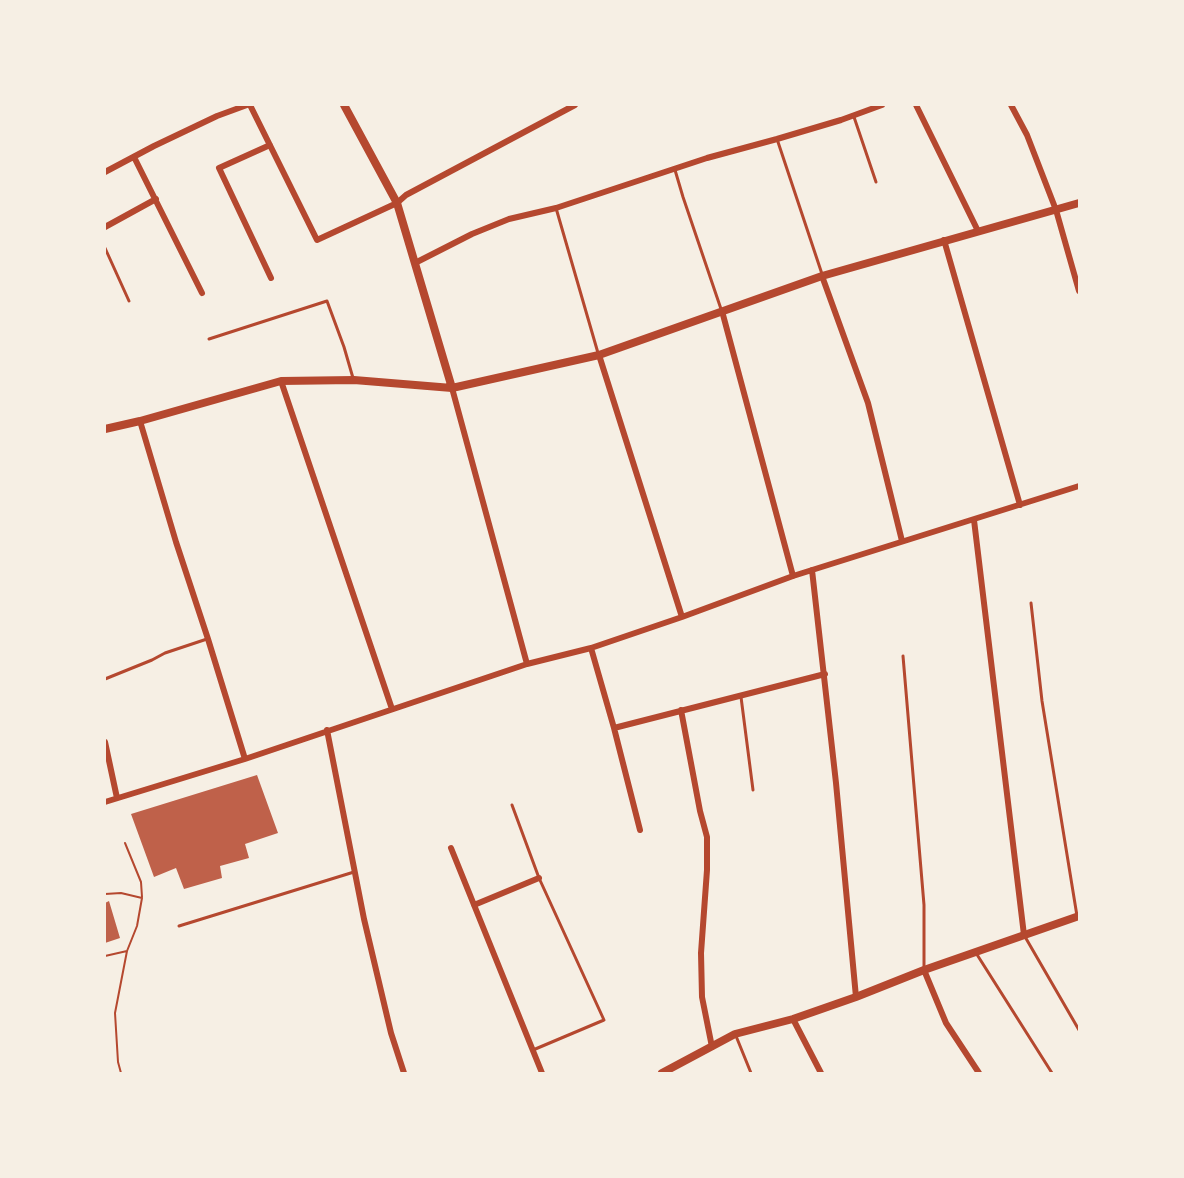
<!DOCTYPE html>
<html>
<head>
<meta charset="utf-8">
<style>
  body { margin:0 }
  #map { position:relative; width:1184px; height:1178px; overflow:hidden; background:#f6efe4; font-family:"Playfair Display",serif }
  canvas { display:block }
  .frame { position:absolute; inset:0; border:106px solid #f6efe4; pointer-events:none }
</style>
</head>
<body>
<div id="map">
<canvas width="1184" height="1178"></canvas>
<div class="frame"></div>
</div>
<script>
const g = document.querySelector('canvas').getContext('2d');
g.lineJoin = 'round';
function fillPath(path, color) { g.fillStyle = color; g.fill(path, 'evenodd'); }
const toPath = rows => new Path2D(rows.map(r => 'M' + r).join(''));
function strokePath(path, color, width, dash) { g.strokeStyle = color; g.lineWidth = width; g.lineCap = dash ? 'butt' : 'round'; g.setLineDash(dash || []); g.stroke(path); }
const building = toPath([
  [257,775,278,833,245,844,249,858,220,866,222,878,184,889,176,868,154,877,131,814],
  [109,901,120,938,105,943,105,903]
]);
const path = toPath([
  [125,843,141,882,142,897],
  [105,894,121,893,142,898,137,926,127,951,105,956],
  [121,1073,118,1062,115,1013,127,951]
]);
const service = toPath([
  [854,117,876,182],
  [777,139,822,274],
  [675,170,683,197,721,309],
  [556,208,598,353],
  [105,248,129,301],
  [209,339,327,301,344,347,353,378],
  [1031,603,1042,701,1077,916],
  [903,656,924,905,924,968],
  [105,679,152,660,165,653,207,639],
  [741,697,753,790],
  [512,805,539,878,604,1020,533,1050],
  [179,926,354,872],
  [1024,935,1079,1030],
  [976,953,1052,1073],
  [736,1036,751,1073]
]);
const minor = toPath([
  [250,105,317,240,397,203,406,195,575,105],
  [916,105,978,231],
  [1011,105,1027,135,1056,210,1079,291],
  [270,145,219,168,271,278],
  [134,157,202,293],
  [105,172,154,146,217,116,247,105],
  [105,227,156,199],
  [944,240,1020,505],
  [415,263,472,234,509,219,556,208,707,158,777,139,841,120,882,105],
  [822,276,868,403,902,541],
  [722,311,793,576],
  [599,355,682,617],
  [281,381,392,709],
  [452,388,527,664],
  [140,421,176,542,208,639,245,759],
  [974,520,1024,935],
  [812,570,836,783,856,997],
  [591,648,614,728,640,830],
  [681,710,700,811,707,837,707,870,701,953,702,997,712,1047],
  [614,728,825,674],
  [327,730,364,919,391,1033,404,1073],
  [105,742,117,798],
  [105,802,245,759,527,664,591,648,682,617,793,576,1079,486],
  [451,848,542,1073],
  [474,905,539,878],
  [924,970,946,1023,979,1073],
  [793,1019,821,1073]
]);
const tertiary = toPath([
  [344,105,397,203,452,388],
  [105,429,140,421,281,381,354,380,452,388,599,355,822,276,1079,203],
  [662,1073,735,1034,793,1019,856,997,924,970,1079,916]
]);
fillPath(building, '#bf614a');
strokePath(path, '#b5482f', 2);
strokePath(service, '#b5482f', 3);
strokePath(minor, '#b5482f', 6);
strokePath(tertiary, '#b5482f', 8);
</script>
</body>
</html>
